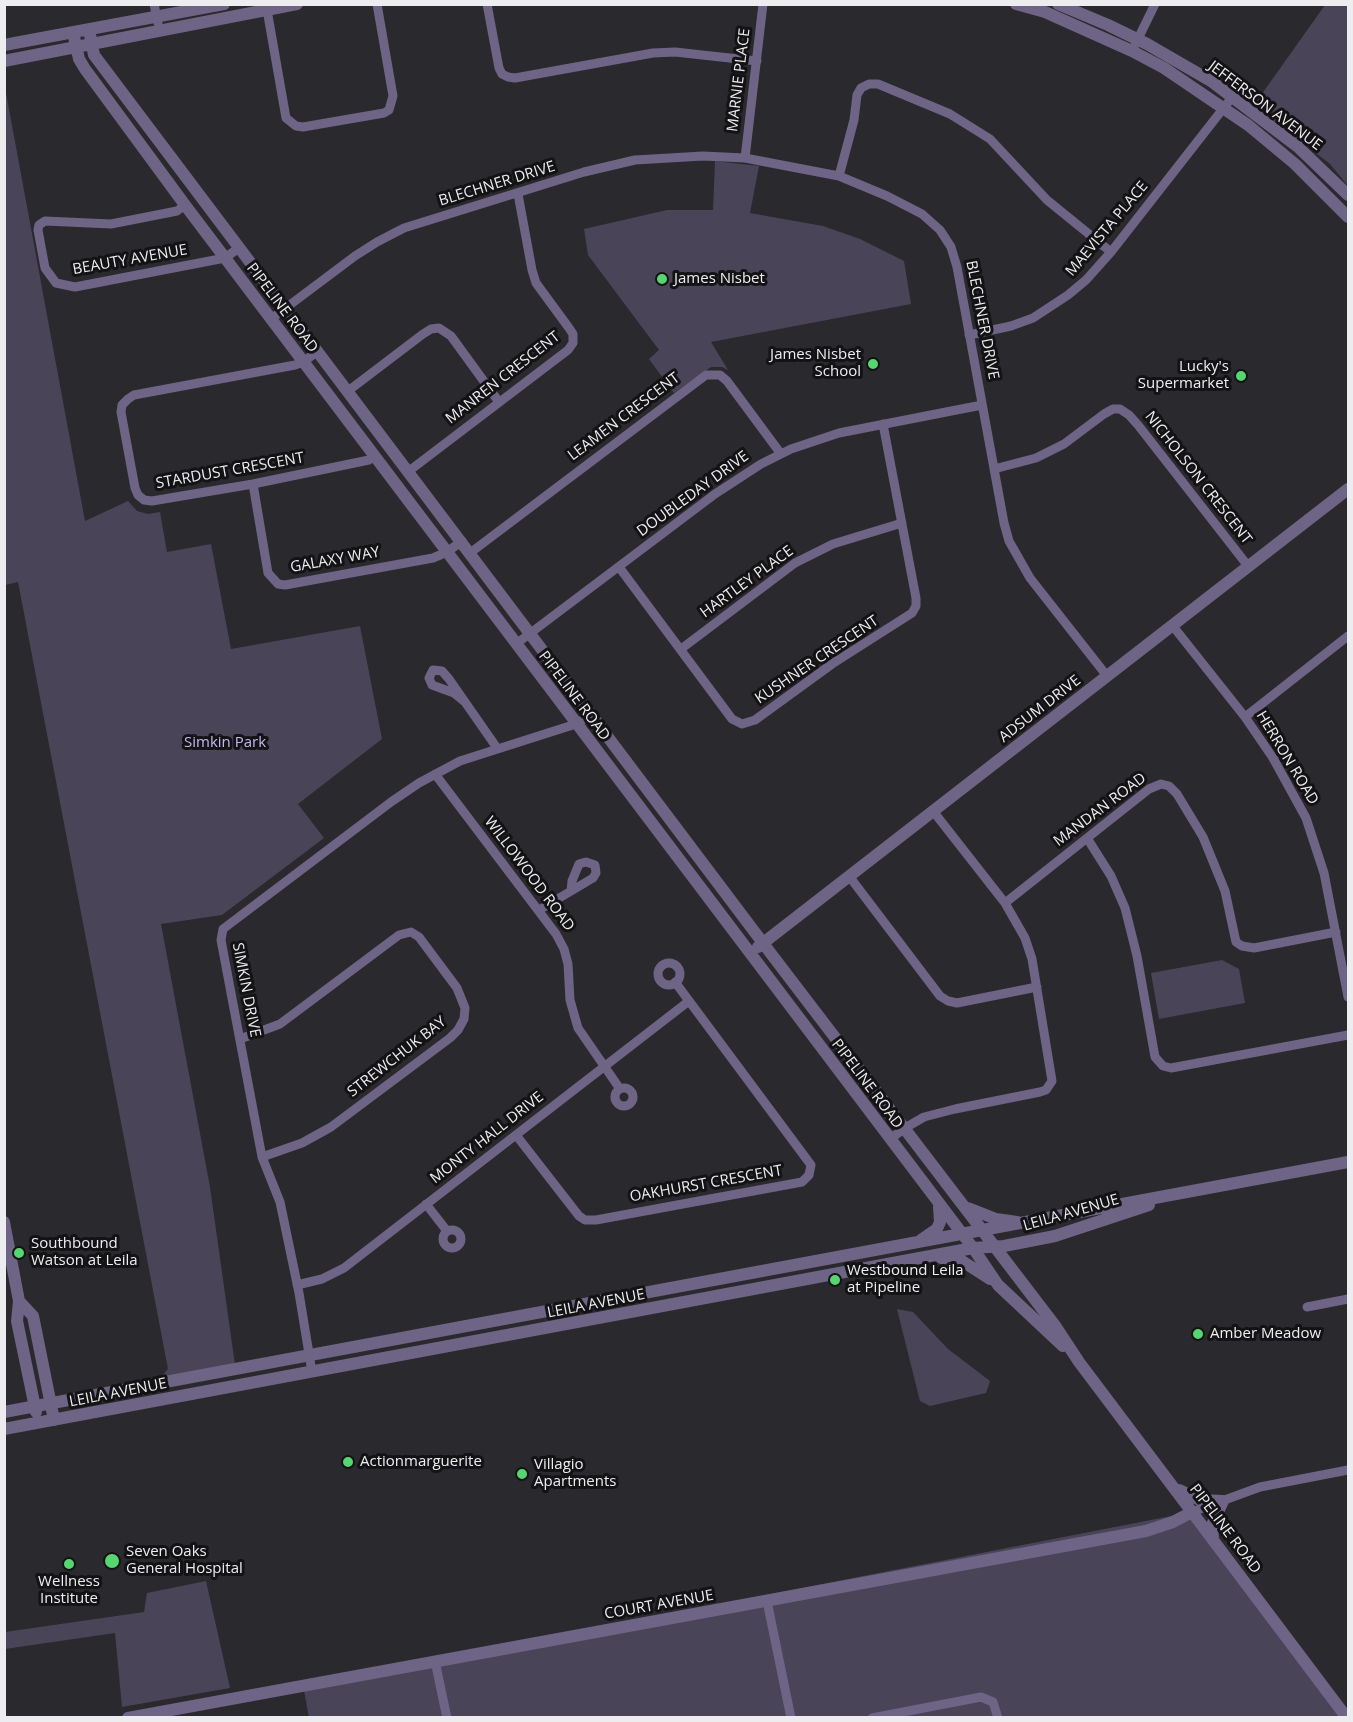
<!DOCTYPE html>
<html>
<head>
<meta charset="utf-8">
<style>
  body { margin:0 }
  #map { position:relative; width:1353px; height:1722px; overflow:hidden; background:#2a292d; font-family:"Open Sans",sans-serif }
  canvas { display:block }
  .frame { position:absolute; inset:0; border:6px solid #edecee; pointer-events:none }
</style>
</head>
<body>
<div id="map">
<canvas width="1353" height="1722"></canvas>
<div class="frame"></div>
</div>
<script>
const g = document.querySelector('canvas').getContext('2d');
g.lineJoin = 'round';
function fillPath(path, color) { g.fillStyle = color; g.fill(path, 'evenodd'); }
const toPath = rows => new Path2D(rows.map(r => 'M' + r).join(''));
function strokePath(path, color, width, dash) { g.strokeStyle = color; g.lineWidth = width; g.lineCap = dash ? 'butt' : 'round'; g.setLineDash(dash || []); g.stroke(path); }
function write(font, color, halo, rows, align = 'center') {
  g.font = font + ' "Open Sans",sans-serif'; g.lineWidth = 6; g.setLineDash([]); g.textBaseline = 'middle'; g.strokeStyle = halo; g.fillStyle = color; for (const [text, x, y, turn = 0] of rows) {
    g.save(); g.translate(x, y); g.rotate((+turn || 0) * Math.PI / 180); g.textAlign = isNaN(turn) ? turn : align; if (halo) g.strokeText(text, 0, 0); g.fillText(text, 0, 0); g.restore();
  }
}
const green = toPath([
  [1325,5,1348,5,1348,186,1330,164,1254,105],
  [4,82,85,521,128,501,137,511,148,514,160,512,167,552,211,544,231,649,360,626,382,739,298,804,324,838,222,915,161,924,210,1187,235,1365,159,1379,168,1369,18,582,5,585],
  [715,161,759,166,750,213,823,226,860,239,904,261,911,304,711,342,728,370,722,367,711,367,674,393,649,359,659,350,588,255,584,229,667,210,713,210],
  [1222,960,1239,969,1245,1003,1159,1019,1151,973],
  [897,1309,913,1312,948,1349,990,1381,986,1393,930,1406,920,1401],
  [1192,1512,1347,1717,309,1718,303,1685],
  [206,1581,230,1688,122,1707,115,1633,5,1649,5,1632,144,1612,147,1593]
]);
const minor = toPath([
  [154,4,158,23],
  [266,4,286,118,296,126,303,127,384,113,389,110,393,96,377,4],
  [487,4,499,68,502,74,508,77,515,78,653,53,675,52,757,61],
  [1135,45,1155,4],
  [745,158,763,4],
  [839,176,854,120,857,95,861,88,869,84,878,84,950,114,990,139,1047,200,1111,252],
  [185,205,177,211,111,224,45,221,39,225,38,230,45,268,56,283,75,287,225,258,240,247],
  [271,319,355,256,377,242,404,228,584,172,635,160,703,156,745,158,839,176,887,196,922,214,940,230,951,247,957,267,1004,523,1009,541,1030,578,1107,676],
  [969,335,1011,326,1033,318,1068,295,1086,280,1111,252,1233,96],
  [318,351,303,362,295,365,134,395,128,399,122,405,121,412,135,488,138,495,144,500,152,501,253,484,369,460,374,456],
  [348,391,423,334,431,329,439,328,451,336,499,402],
  [994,469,1036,458,1064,444,1104,414,1113,409,1120,409,1129,415,1138,425,1248,566],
  [409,471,568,350,573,343,573,334,569,328,536,283,532,270,518,194],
  [253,484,268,573,278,584,285,585,433,558,447,552,462,541],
  [470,553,706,375,720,375,727,381,781,454],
  [619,567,732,719,742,724,755,720,832,664,912,613,916,606,916,598,883,424],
  [1172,625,1245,717,1273,758,1306,818,1324,873,1348,997],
  [516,644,715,494,761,464,791,449,839,433,982,405],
  [681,649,795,563,833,544,902,523],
  [465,702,454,693,432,685,429,678,433,670,442,671,449,679,497,748],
  [1245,717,1348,636],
  [435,774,556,934,564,949,568,964,570,1000,578,1028,620,1089],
  [1087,838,1111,876,1125,908,1137,956,1155,1057,1163,1066,1171,1068,1348,1035],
  [849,876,940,996,948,1001,957,1003,1037,987],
  [1005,903,1149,789,1161,784,1169,786,1177,794,1203,837,1225,891,1236,942,1242,946,1254,948,1336,932],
  [539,910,593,878,596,873,595,865,586,862,579,864,572,881,571,891],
  '658 974a11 11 0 1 1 22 0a11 11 0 1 1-22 0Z',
  [240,1039,280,1024,399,935,411,932,419,937,457,988,465,1008,464,1019,458,1030,450,1038,331,1127,302,1143,262,1157],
  '615 1097a9 9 0 1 1 18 0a9 9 0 1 1-18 0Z',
  [516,1135,579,1216,585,1220,596,1220,802,1182,809,1175,811,1165,675,982],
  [890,1139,905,1128,924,1117,955,1109,1040,1092,1046,1090,1052,1081,1032,959,1025,938,1005,903,933,811],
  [426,1204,447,1231],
  '443 1239a9 9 0 1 1 18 0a9 9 0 1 1-18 0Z',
  [297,1285,322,1279,344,1268,689,1001],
  [1307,1307,1348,1299],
  [312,1372,299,1293,280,1202,262,1157,221,940,223,929,391,802,419,783,460,761,576,724,592,714],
  [1192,1512,1260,1487,1348,1470],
  [767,1601,791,1718],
  [435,1661,447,1718],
  [872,1718,981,1697,993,1702,998,1718]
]);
const tertiary = toPath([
  [1016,4,1045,12,1132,51,1164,68,1248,125,1295,164,1348,217],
  [1058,4,1108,25,1147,44,1211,81,1298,147,1348,195],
  [89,30,94,55,772,955,1056,1327,1079,1362,1347,1718],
  [73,32,79,59,85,69,185,205,973,1248,998,1285,1063,1346],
  [4,45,224,4],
  [4,61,297,4],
  [758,947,1348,489],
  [968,1208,996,1219,1017,1222],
  [4,1222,19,1301,17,1321,36,1412],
  [921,1240,937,1229,940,1222,939,1207],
  [941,1258,962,1261,990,1279],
  [19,1301,33,1316,54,1420],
  [4,1412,1348,1162],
  [4,1429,973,1248,1004,1246,1055,1236,1149,1205],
  [1179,1490,1200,1500,1223,1501,1212,1525,1213,1539],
  [128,1718,1146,1531,1173,1522,1192,1512]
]);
const markers = [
  [662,279,6,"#56d671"],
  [873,364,6,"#56d671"],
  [1241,376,6,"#56d671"],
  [19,1253,6,"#56d671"],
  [835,1280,6,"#56d671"],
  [1198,1334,6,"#56d671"],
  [348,1462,6,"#56d671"],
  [522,1474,6,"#56d671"],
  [112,1561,8,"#56d671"],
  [69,1564,6,"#56d671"]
];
const streetNames = [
  ["MARNIE PLACE",739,80,-83],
  ["JEFFERSON AVENUE",1265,106,37],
  ["BLECHNER DRIVE",497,184,-17],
  ["MAEVISTA PLACE",1107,229,-50],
  ["BEAUTY AVENUE",130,260,-10],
  ["PIPELINE ROAD",282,308,53],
  ["BLECHNER DRIVE",982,320,79],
  ["MANREN CRESCENT",503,378,-38],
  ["LEAMEN CRESCENT",624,417,-37],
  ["STARDUST CRESCENT",230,471,-10],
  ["NICHOLSON CRESCENT",1198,478,52],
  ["DOUBLEDAY DRIVE",693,494,-36],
  ["GALAXY WAY",335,560,-10],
  ["HARTLEY PLACE",747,582,-36],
  ["KUSHNER CRESCENT",817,660,-34],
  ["PIPELINE ROAD",574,696,53],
  ["ADSUM DRIVE",1040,709,-38],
  ["HERRON ROAD",1287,758,59],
  ["MANDAN ROAD",1100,810,-37],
  ["WILLOWOOD ROAD",529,874,53],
  ["SIMKIN DRIVE",246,990,79],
  ["STREWCHUK BAY",397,1057,-38],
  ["PIPELINE ROAD",867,1084,53],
  ["MONTY HALL DRIVE",487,1138,-38],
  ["OAKHURST CRESCENT",706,1184,-10],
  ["LEILA AVENUE",1071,1213,-16],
  ["LEILA AVENUE",596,1304,-11],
  ["LEILA AVENUE",118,1393,-11],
  ["PIPELINE ROAD",1225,1529,53],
  ["COURT AVENUE",659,1605,-10]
];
const poiNames = [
  ["James Nisbet",674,279],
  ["James Nisbet",861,355,"right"],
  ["School",861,372,"right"],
  ["Lucky's",1229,367,"right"],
  ["Supermarket",1229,384,"right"],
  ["Southbound",31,1244],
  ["Watson at Leila",31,1261],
  ["Westbound Leila",847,1271],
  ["at Pipeline",847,1288],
  ["Amber Meadow",1210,1334],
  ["Actionmarguerite",360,1462],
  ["Villagio",534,1465],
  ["Apartments",534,1482],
  ["Seven Oaks",126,1552],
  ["General Hospital",126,1569],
  ["Wellness",69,1582,"center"],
  ["Institute",69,1599,"center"]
];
const parkNames = [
  ["Simkin Park",225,743]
];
fillPath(green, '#494457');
strokePath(minor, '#6e6485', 9);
strokePath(tertiary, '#6e6485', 12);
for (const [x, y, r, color] of markers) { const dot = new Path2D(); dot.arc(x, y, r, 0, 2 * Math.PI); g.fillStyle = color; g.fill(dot); strokePath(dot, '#131214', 2); }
write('15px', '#edecee', '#131214', streetNames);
write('15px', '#edecee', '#131214', poiNames, 'left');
write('15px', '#c8b6f2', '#131214', parkNames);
</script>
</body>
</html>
